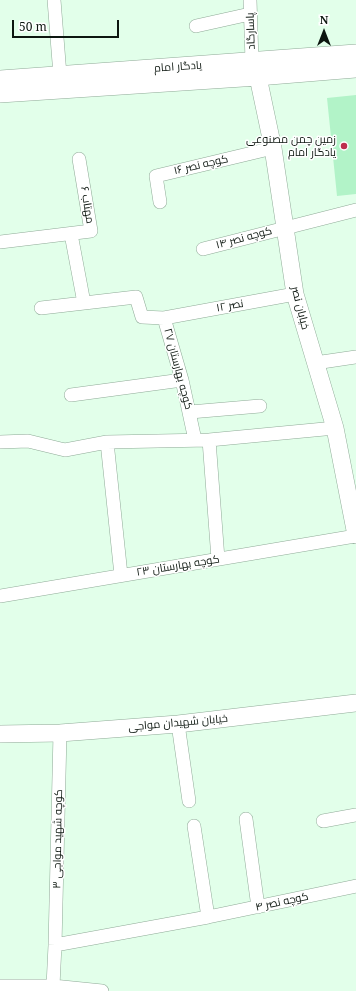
<!DOCTYPE html>
<html>
<head>
<meta charset="utf-8">
<style>
  body { margin:0 }
  #map { position:relative; width:356px; height:991px; overflow:hidden; background:#e2ffea; font-family:"Noto Serif",serif }
  canvas { display:block }
  .north { position:absolute; left:304px; top:12px; width:40px; height:40px; -webkit-text-stroke:3px #fff; paint-order:stroke; rotate:0deg; font-size:11px; font-weight:700; line-height:16px; text-align:center; color:#0d1710 }
  .north::after { content:''; display:block; margin:auto; width:14px; height:18px; background:#0d1710; clip-path:polygon(50% 0,100% 100%,50% 72%,0 100%) }
  .scale { position:absolute; left:12px; top:20px; width:107px; height:18px; box-sizing:border-box; border:2px solid #0d1710; border-top:0; padding-left:5px; font-size:12px; line-height:14px; white-space:nowrap; color:#0d1710; -webkit-text-stroke:3px #fff; paint-order:stroke }
</style>
</head>
<body>
<div id="map">
<canvas width="356" height="991"></canvas>
<div class="north">N</div>
<div class="scale">50 m</div>
</div>
<script>
const g = document.querySelector('canvas').getContext('2d');
g.lineJoin = 'round';
function fillPath(path, color) { g.fillStyle = color; g.fill(path, 'evenodd'); }
const toPath = rows => new Path2D(rows.map(r => 'M' + r).join(''));
function strokePath(path, color, width, dash) { g.strokeStyle = color; g.lineWidth = width; g.lineCap = dash ? 'butt' : 'round'; g.setLineDash(dash || []); g.stroke(path); }
function write(font, color, halo, rows, align = 'center') {
  g.font = font + ' "Noto Serif",Cairo,serif'; g.lineWidth = 3; g.setLineDash([]); g.textBaseline = 'middle'; g.strokeStyle = halo; g.fillStyle = color; for (const [text, x, y, turn = 0] of rows) {
    g.save(); g.translate(x, y); g.rotate((+turn || 0) * Math.PI / 180); g.textAlign = isNaN(turn) ? turn : align; if (halo) g.strokeText(text, 0, 0); g.fillText(text, 0, 0); g.restore();
  }
}
const green = toPath([
  [356,95,356,194,337,196,327,98]
]);
const minor = toPath([
  [54,0,60,75],
  [250,0,252,61],
  [196,26,250,14],
  [160,202,156,176,273,148],
  [71,234,84,303],
  [0,242,91,231,79,159],
  [203,249,356,210],
  [41,308,136,297,142,317,164,318,182,380,195,440],
  [164,318,295,294],
  [315,363,356,357],
  [71,395,182,380],
  [190,412,260,406],
  [209,440,218,559],
  [0,442,28,441,65,450,107,442,209,440,335,428],
  [107,442,121,575],
  [0,596,356,536],
  [178,724,189,801],
  [246,819,258,907],
  [323,821,356,815],
  [194,826,208,917],
  [55,945,208,917,356,886],
  [0,986,53,986,102,991],
  [53,986,55,945,60,733]
]);
const tertiary = toPath([
  [258,77,273,148,295,294,335,428,356,535],
  [0,79,356,53],
  [0,94,258,77,356,69],
  [0,734,60,733,178,724,356,703]
]);
const markers = [
  [344,146,4,"#be2e4d"]
];
const streetNames = [
  ["پاسارگاد",251,31,-92],
  ["یادگار امام",178,67,-4],
  ["کوچه نصر ۱۶",201,165,-13],
  ["مهتاب ۶",87,205,81],
  ["کوچه نصر ۱۴",244,238,-15],
  ["نصر ۱۲",230,306,-10],
  ["خیابان نصر",300,308,76],
  ["کوچه بهارستان ۲۷",178,369,75],
  ["کوچه بهارستان ۲۳",178,566,-9],
  ["خیابان شهیدان مواجی",178,723,-5],
  ["کوچه شهید مواجی ۳",58,839,-89],
  ["کوچه نصر ۴",282,902,-12]
];
const poiNames = [
  ["زمین چمن مصنوعی",336,140],
  ["یادگار امام",336,153]
];
fillPath(green, '#b2f3c8');
strokePath(minor, '#8faa97', 14);
strokePath(tertiary, '#8faa97', 18);
strokePath(minor, '#fff', 13);
strokePath(tertiary, '#fff', 17);
for (const [x, y, r, color] of markers) { const dot = new Path2D(); dot.arc(x, y, r, 0, 2 * Math.PI); g.fillStyle = color; g.fill(dot); strokePath(dot, '#fff', 1.5); }
write('11px', '#0d1710', '#fff', streetNames);
write('11px', '#0d1710', '#fff', poiNames, 'right');
</script>
</body>
</html>
